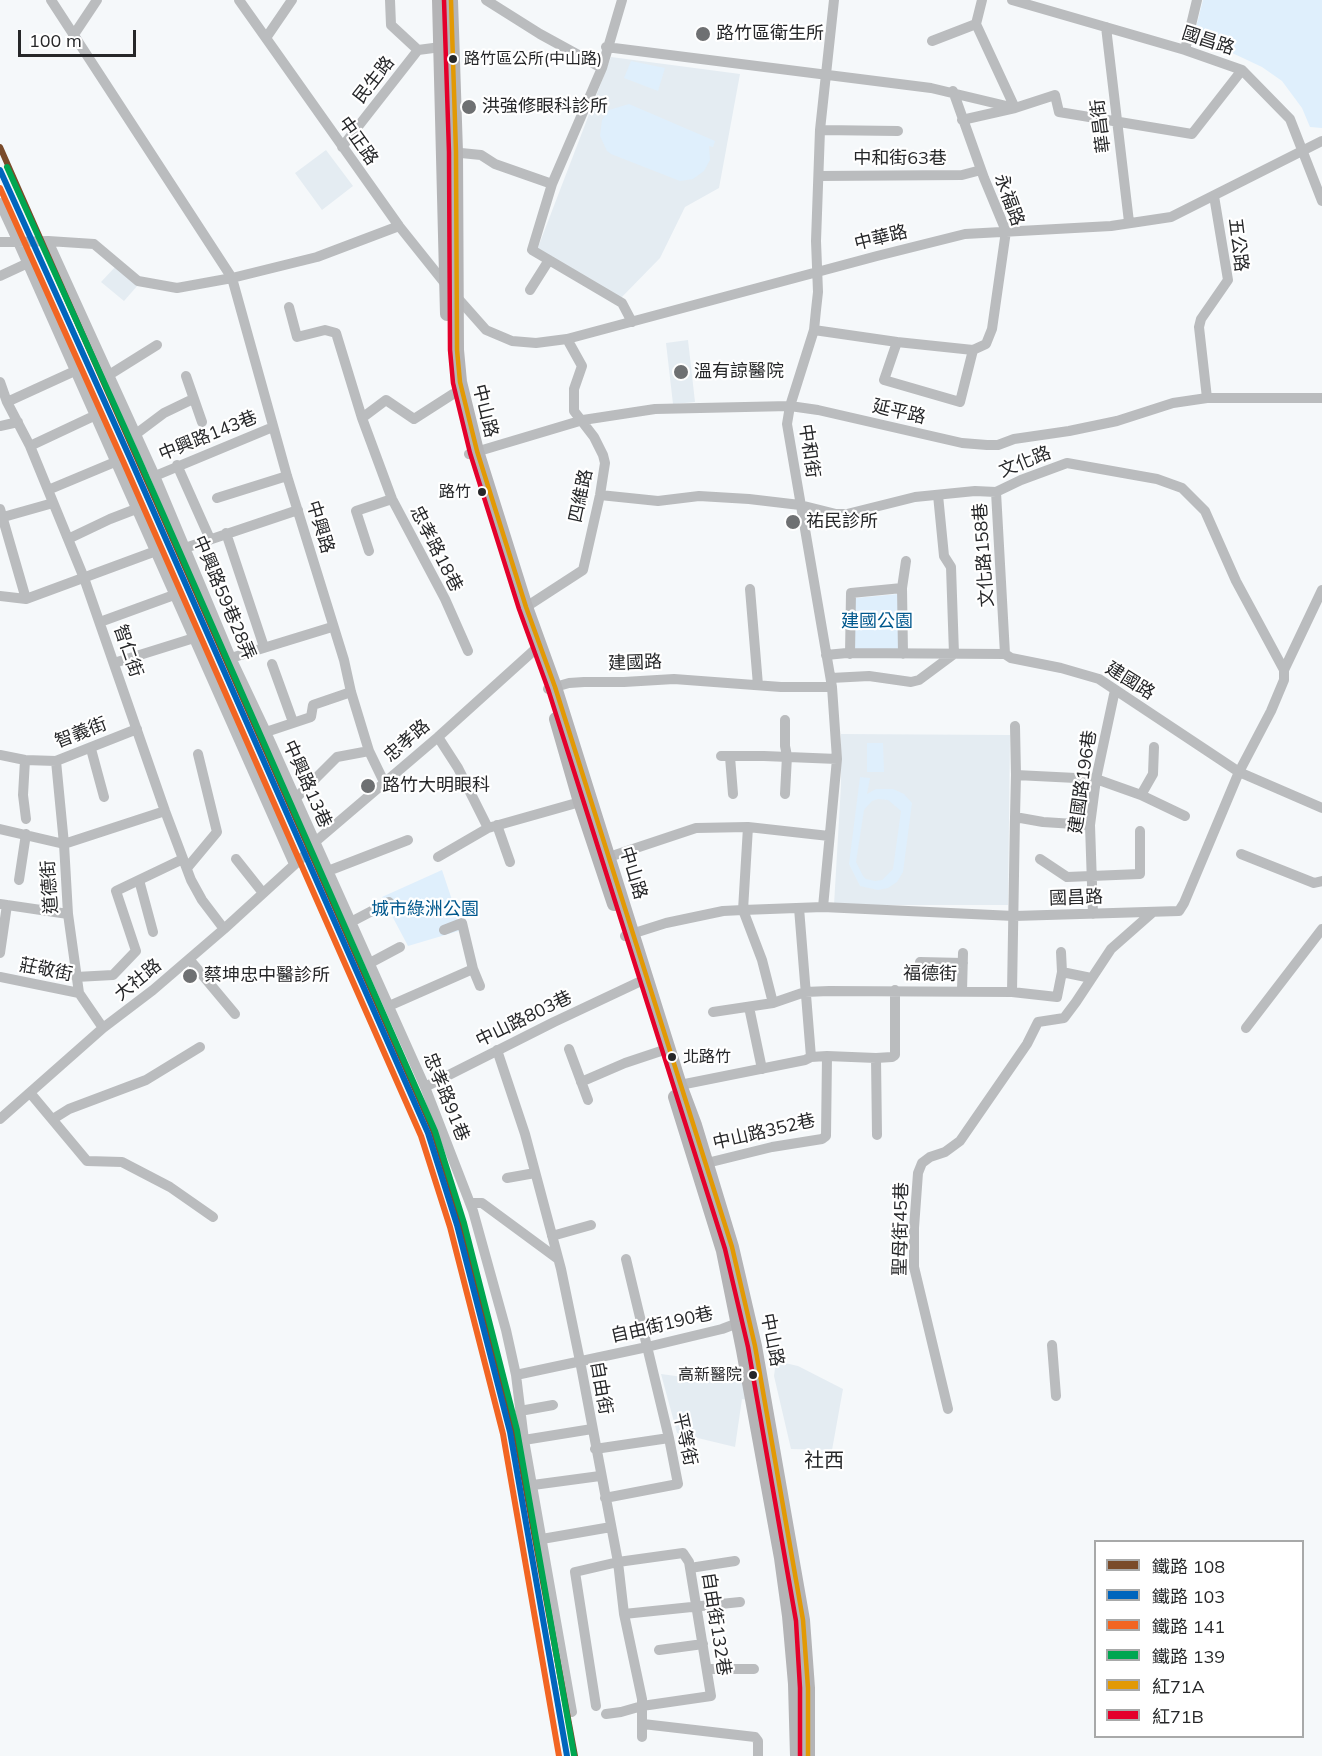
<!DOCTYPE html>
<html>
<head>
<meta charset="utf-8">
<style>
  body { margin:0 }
  #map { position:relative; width:1322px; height:1756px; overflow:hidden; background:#f5f8fa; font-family:Mulish,"Noto Sans TC",sans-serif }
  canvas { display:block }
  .legend { position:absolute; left:1094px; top:1540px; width:210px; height:198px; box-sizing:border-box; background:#fff; border:2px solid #a8a9a9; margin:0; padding:8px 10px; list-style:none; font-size:18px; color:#262729 }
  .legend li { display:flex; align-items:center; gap:12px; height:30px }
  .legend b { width:30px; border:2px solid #a8a9a9 }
  .scale { position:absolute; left:18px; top:30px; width:118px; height:27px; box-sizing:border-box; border:3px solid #262729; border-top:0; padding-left:8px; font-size:18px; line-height:21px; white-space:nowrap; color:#262729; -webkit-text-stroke:4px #fff; paint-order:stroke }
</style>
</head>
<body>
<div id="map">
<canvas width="1322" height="1756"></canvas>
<ul class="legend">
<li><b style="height:8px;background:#7a4b2a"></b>鐵路 108</li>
<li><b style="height:8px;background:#0065bd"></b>鐵路 103</li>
<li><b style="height:8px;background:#f26522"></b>鐵路 141</li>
<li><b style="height:8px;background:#00a651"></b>鐵路 139</li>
<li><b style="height:8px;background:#e29904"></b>紅71A</li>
<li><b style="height:8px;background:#e4002b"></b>紅71B</li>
</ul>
<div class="scale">100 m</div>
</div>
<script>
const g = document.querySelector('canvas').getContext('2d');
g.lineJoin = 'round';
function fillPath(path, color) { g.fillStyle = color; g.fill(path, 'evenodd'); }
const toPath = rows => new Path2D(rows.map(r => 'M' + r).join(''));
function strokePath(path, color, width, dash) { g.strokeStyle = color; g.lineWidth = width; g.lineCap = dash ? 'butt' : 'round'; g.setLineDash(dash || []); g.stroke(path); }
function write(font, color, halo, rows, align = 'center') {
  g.font = font + ' Mulish,"Noto Sans TC",sans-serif'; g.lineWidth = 4.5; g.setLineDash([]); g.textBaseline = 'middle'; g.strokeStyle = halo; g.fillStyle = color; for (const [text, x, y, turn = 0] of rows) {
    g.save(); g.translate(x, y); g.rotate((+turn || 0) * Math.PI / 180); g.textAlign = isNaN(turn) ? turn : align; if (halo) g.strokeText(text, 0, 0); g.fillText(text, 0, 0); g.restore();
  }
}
const built = toPath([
  [611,57,740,74,719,188,685,207,660,258,620,299,537,250],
  [326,150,353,186,322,210,295,173],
  [116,266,138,285,124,301,101,282],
  [688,340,695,402,673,404,666,343],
  [841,734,1010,735,1008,905,834,905,841,785],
  [776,1361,798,1366,843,1389,832,1450,791,1449,774,1376],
  [684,1372,744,1382,746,1400,742,1399,735,1447,677,1433,661,1374,683,1377]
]);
const green = toPath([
  [1203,0,1322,0,1322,128,1310,127,1302,108,1282,81,1262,67,1194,35],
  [631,61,665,68,658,91,624,78],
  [629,104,715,141,713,147,709,146,710,160,704,171,693,179,680,181,611,154,607,151,600,136,602,120,609,110],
  [898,594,899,649,855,649,855,598],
  [867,743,883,743,884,772,867,772],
  [860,777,870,778,867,794,876,789,893,789,904,794,912,803,903,872,897,882,888,888,878,890,860,886,849,864],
  [878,799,888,800,901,811,893,869,882,880,875,881,866,879,863,876,856,862,864,810,872,801],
  [442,870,462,930,408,946,382,897]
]);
const minor = toPath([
  [51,0,232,278,287,476,344,660,351,692,369,751,384,782],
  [239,0,399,226,447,286,486,330,512,341,536,343,567,339,877,256,965,234,1111,226,1171,217,1322,141],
  [390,0,391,25,418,50],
  [486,0,540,34,602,68],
  [982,0,976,24,1015,108],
  [1012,0,1185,50,1242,70,1290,119,1322,201],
  [1106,27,1129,222],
  [73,36,97,0],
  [266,38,292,0],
  [932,41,976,24],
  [606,47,931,88,1015,108],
  [1185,50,1197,0],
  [953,91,984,178,1006,231,992,329,986,344,973,350,897,342,884,380,960,402,973,350],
  [962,120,1015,108,1055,95,1059,112,1192,134,1242,70],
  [820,130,898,131],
  [342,147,418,50,441,47],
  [451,152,481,155,495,164,552,184,602,68,622,0],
  [819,176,962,175,981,170],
  [552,184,532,250,622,303,632,322],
  [0,203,18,242,0,242],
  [48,241,109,375,157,345],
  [0,276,28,263],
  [530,290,549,260],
  [289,307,297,337,325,330,336,333,362,418,392,499,445,599,468,651],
  [814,330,897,342],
  [109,375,155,476,231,658,266,732],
  [186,376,202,422],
  [0,382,7,402,30,446,84,578,165,811,191,880,202,900,224,929],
  [1207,398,1199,327,1201,319,1228,280,1214,196],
  [7,402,77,370],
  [362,418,386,400,414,419,453,394],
  [0,426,18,422],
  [136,434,164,413,193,399],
  [30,446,96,415],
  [469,454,583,420,655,409,790,406,818,410,962,443,987,445,998,445,1014,439,1069,431,1117,421,1173,403,1207,398,1322,398],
  [177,465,210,539],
  [155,476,273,427],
  [48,490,115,462],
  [996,492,1005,654],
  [600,495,658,501,699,496,749,499,800,505,836,514,847,514,915,497,975,491,996,492,1021,480,1067,463,1157,479,1182,488,1205,511,1236,581,1284,670],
  [217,498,287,476],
  [0,509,26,599],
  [0,518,53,503],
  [226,533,264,647],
  [68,539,110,519,136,509],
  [185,548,298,510],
  [369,551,356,511,392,499],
  [750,589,758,685],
  [0,596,26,599,156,551],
  [526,607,583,570,600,495,605,463,603,455,594,437,574,411,574,389,582,366,567,339],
  [100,622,174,595],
  [850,654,851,593,902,588],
  [903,654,902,588,906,561],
  [826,655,847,653,1005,654,1011,658,1061,668,1099,679,1239,772,1322,808],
  [231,658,332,627],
  [114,663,194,638],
  [272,664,293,722],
  [831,678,869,676,911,682,919,680,954,654,951,567,944,556,938,495],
  [548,689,569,683,584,682,624,682,674,679,781,687,832,687],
  [351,692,313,705,311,717,266,732,425,1087,473,1211,506,1330,516,1375,524,1440,572,1712],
  [785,720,785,746,787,756,785,794],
  [1015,726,1016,775,1096,779,1141,795,1185,816],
  [438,737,458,768,488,828],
  [91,749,104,797],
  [0,755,25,760,56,761,137,729],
  [721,756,764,756,837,759],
  [730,757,733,794],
  [25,760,23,795,26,819],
  [56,761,64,844,165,811],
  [1016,775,1015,817,1043,822,1090,825],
  [1141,795,1153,774,1154,747],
  [295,799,337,757,369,751],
  [497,825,510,862],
  [748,827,743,910,762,960,773,1003],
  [0,829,64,844,68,914,79,993],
  [1241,854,1314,883,1322,881],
  [438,857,488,828,580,802],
  [609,857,696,828,748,827,829,836],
  [236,859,263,893],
  [1040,859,1067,877,1140,874,1140,831],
  [294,864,18,242,48,241,94,244,138,281,177,288,232,278,317,257,399,226],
  [187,868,217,832,198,754],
  [328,871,408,840],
  [19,880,26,834],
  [139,880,153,932],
  [0,904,68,914],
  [823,907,837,759,832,687,787,424,790,406,814,330,816,310,818,292,816,241,820,130,834,0],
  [799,908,811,1057],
  [1093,914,1090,825,1096,779,1115,690],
  [351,922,389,902],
  [444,930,462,923,473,969,480,986],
  [625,936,666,923,723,911,743,910,823,907,1014,916,1179,911,1184,903,1239,772,1271,711,1284,680,1284,670,1322,590],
  [0,953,7,905],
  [189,959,235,1014],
  [920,962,963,963],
  [370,963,400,947],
  [1062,972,1091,978],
  [0,977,79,993,103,1028],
  [76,977,113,975,136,951,116,891,183,859],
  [962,991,963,953],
  [1012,992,1057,997,1062,972,1061,952],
  [389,1006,473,969],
  [749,1007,762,1069],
  [713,1012,773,1003,805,992,829,991,1012,992,1015,817],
  [1246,1028,1322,929],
  [569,1049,588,1100],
  [497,1050,525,1134,561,1269,580,1361,618,1562,624,1614,642,1699,642,1737],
  [876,1058,877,1135],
  [581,1082,625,1063,661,1051],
  [680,1085,805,1060,811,1057,827,1056],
  [425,1087,554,1022,639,982],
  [31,1094,87,1161,122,1162,170,1187,213,1217],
  [0,1119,103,1028,153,990,224,929,305,855,315,842,438,737,541,644],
  [53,1119,69,1109,146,1080,200,1047],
  [707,1163,772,1147,822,1139,826,1136,827,1056,876,1058,892,1057,895,1055,895,990],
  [507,1178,535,1173],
  [470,1203,482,1203,558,1259],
  [552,1236,591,1225],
  [1052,1345,1056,1396],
  [516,1375,647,1347,722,1329,743,1321],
  [948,1409,914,1267,914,1228,918,1173,922,1163,930,1157,945,1152,960,1141,1027,1044,1038,1022,1064,1018,1076,1002,1111,949,1153,912],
  [520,1411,553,1405],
  [524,1440,592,1429],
  [595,1449,669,1438],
  [533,1485,600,1476],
  [605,1498,678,1484,669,1438,626,1259],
  [542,1539,611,1527],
  [690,1568,735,1561],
  [624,1614,740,1602],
  [659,1650,703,1644],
  [707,1669,754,1669],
  [596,1706,575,1572,618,1562,683,1553,689,1562,711,1696,642,1706,621,1712,606,1714],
  [643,1724,755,1737,758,1741,758,1756]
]);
const major = toPath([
  [439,0,447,314],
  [451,0,456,152,457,350,460,382,477,451,526,607,555,687,680,1085,695,1125,732,1247,755,1346,803,1620,808,1688,808,1756],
  [556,719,580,802,614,904],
  [675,1097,723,1251,743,1350,781,1558,789,1616,795,1684,797,1756]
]);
const bus1 = toPath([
  [451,0,456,152,457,350,460,382,477,451,526,607,555,687,732,1247,755,1346,803,1620,808,1688,808,1756]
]);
const bus2 = toPath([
  [444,0,449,152,450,350,453,383,470,453,519,609,548,689,725,1249,748,1347,796,1621,800,1688,800,1756]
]);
const rail1 = toPath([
  [0,147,433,1130,462,1223,515,1430,575,1756]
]);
const rail2 = toPath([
  [0,170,130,458,428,1133,457,1225,510,1432,567,1756]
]);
const rail3 = toPath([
  [0,188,123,461,421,1136,450,1227,503,1434,559,1756]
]);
const rail4 = toPath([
  [7,167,137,455,435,1131,464,1223,517,1430,574,1755]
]);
const markers = [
  [703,34,8,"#6e7072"],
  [453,59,5,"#262729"],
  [469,107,8,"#6e7072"],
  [681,372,8,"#6e7072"],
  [482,492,5,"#262729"],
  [793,522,8,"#6e7072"],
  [368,786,8,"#6e7072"],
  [190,976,8,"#6e7072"],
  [672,1057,5,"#262729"],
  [753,1375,5,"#262729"]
];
const busNames = [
  ["路竹區公所(中山路)",464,59],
  ["路竹",471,492,"right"],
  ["北路竹",683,1057],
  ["高新醫院",742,1375,"right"]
];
const poiNames = [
  ["路竹區衛生所",716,34],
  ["洪強修眼科診所",482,107],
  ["溫有諒醫院",694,372],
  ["祐民診所",806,522],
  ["路竹大明眼科",382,786],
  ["蔡坤忠中醫診所",204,976]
];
const streetNames = [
  ["國昌路",1208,41,18],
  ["民生路",374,80,-52],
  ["華昌街",1101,126,-97],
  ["中正路",358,141,55],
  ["中和街63巷",900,159],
  ["永福路",1009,200,70],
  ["中華路",881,238,-14],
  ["五公路",1238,245,83],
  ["中山路",485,411,76],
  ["延平路",899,412,13],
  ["中興路143巷",208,436,-22],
  ["中和街",809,451,82],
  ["文化路",1025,462,-22],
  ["四維路",581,496,-78],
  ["中興路",320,527,73],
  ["忠孝路18巷",436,549,63],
  ["文化路158巷",984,555,-94],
  ["中興路59巷28弄",224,598,67],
  ["智仁街",128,651,71],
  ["建國路",635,663,-2],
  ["建國路",1130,681,32],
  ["智義街",81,733,-21],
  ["忠孝路",407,741,-41],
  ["建國路196巷",1083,782,-82],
  ["中興路13巷",307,784,66],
  ["中山路",633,873,73],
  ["道德街",50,887,-94],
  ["國昌路",1076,898,-2],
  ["莊敬街",46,970,11],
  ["福德街",930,974,1],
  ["大社路",138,980,-39],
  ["中山路803巷",524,1019,-26],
  ["忠孝路91巷",446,1097,68],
  ["中山路352巷",764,1132,-13],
  ["聖母街45巷",901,1229,-89],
  ["自由街190巷",662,1325,-13],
  ["中山路",772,1340,79],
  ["自由街",601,1388,80],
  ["平等街",685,1439,78],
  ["自由街132巷",716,1624,81]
];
const parkNames = [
  ["建國公園",877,622],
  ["城市綠洲公園",425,910]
];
const neighbourhoodNames = [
  ["社西",824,1461]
];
fillPath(built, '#e4ecf2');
fillPath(green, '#dfeffc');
strokePath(minor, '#babcbe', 10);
strokePath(major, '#b4b4b6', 14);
strokePath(bus1, '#e29904', 4.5);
strokePath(bus2, '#e4002b', 4.5);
strokePath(rail1, '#7a4b2a', 6);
strokePath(rail2, '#0065bd', 6);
strokePath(rail3, '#f26522', 6);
strokePath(rail4, '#00a651', 6);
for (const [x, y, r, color] of markers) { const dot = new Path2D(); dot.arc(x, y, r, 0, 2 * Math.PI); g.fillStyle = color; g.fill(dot); strokePath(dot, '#fff', 2); }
write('16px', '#262729', '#fff', busNames, 'left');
write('18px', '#262729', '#fff', poiNames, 'left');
write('18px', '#262729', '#fff', streetNames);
write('18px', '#00588d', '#fff', parkNames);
write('20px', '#262729', '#fff', neighbourhoodNames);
</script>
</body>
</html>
